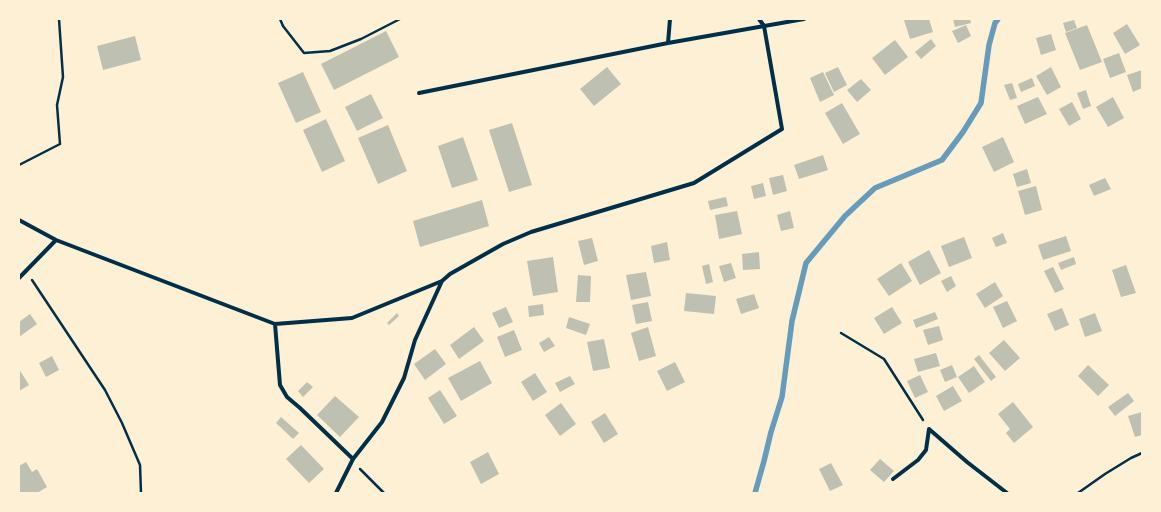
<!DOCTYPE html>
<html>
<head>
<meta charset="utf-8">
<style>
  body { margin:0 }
  #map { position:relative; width:1161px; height:512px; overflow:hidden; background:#fdf0d5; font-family:"Varela Round",sans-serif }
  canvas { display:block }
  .frame { position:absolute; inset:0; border:20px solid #fdf0d5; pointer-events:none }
</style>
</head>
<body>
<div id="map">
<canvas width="1161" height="512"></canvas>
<div class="frame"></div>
</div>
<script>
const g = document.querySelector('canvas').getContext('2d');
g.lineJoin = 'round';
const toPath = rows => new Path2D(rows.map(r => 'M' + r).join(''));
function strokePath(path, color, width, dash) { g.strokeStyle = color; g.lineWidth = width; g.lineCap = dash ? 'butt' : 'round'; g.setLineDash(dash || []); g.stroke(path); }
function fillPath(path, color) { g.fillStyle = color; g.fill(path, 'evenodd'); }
const stream = toPath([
  [755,493,764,461,771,432,782,397,792,321,806,263,845,216,875,188,942,160,963,132,981,103,989,45,995,23,998,19]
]);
const building = toPath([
  [906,19,929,19,933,32,910,39,904,20],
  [953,19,970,19,971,23,955,27],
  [1074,20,1077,28,1066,32,1063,23],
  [1127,24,1140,45,1125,54,1113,33],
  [966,25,971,36,958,43,952,31],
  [1087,25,1102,62,1080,70,1065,33],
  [386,31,399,57,334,90,321,64],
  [1051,34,1056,50,1041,55,1036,38],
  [135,36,141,60,103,70,97,46],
  [931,39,936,46,921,59,915,52],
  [895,40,908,57,885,75,872,58],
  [1119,53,1126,72,1110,78,1103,59],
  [607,67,621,84,594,106,580,89],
  [838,67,847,85,834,92,825,73],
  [1051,67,1061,87,1047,95,1036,76],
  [1142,70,1142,88,1133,92,1127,75],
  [303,72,321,112,296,123,278,83],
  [823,72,834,95,820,102,810,78],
  [1032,78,1035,86,1021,92,1018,84],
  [861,79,871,90,857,102,847,90],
  [1012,83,1017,98,1010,100,1004,85],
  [1086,90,1091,106,1083,109,1077,93],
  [371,94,383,118,357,131,345,107],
  [1038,97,1047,114,1025,124,1017,106],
  [1113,97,1124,118,1108,127,1096,107],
  [1072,102,1081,119,1069,126,1059,109],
  [842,103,860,134,843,144,825,113],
  [326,119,345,161,322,172,303,130],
  [512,123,532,185,509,192,489,130],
  [388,125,407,171,378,184,358,138],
  [463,137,478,180,452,188,438,146],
  [1003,137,1014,162,994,172,982,147],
  [823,155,828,170,799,179,794,165],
  [1027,169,1031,183,1017,187,1013,174],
  [783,175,787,191,773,195,769,178],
  [1105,178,1111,189,1094,196,1089,185],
  [763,183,766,196,754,199,751,186],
  [1036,186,1042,210,1025,215,1018,191],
  [726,197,728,206,710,210,708,201],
  [482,200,489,226,420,247,413,221],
  [737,211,742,234,719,239,715,215],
  [790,211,794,228,781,231,777,215],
  [1003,233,1007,243,996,247,992,238],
  [1066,236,1071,251,1043,260,1038,245],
  [964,237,972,258,949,267,941,246],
  [592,238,598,261,584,265,578,241],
  [667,242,670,260,654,263,651,246],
  [929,250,941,273,920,285,908,262],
  [759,252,760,269,743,270,742,254],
  [553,257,558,292,533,296,527,261],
  [1074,257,1076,264,1061,270,1058,263],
  [731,263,736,278,724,282,719,266],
  [901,263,912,281,889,296,877,279],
  [709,264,713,282,706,284,702,266],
  [1126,265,1136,293,1121,297,1112,270],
  [1053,267,1064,289,1055,293,1044,271],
  [646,272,651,296,631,300,626,275],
  [578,275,591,276,590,302,576,302],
  [951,276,956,286,947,292,941,281],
  [995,282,1003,296,985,308,976,294],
  [686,293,716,296,714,314,684,311],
  [754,294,759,308,741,314,736,299],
  [1007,301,1017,321,1003,328,993,307],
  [648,302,652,321,636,324,632,305],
  [543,304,544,315,529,317,528,306],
  [506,307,513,322,499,328,492,313],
  [892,307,902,323,884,334,874,318],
  [1062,308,1069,325,1055,331,1047,314],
  [935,312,938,319,916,328,913,320],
  [397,313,399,316,389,325,387,323],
  [1095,313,1102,331,1085,337,1079,319],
  [30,314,37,324,19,337,19,322],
  [569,317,590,324,586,335,566,328],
  [939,326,943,340,928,345,923,330],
  [474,327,484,341,459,359,450,345],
  [648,327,656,356,639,361,631,333],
  [514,330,522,350,505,357,497,337],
  [549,337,555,346,544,352,539,343],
  [604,339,610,368,593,371,587,342],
  [1004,340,1020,358,1005,371,989,353],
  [435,349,446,364,425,380,414,364],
  [936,353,940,366,918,372,914,359],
  [979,355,996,377,991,381,974,359],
  [52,356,59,370,46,377,39,363],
  [480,361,492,383,461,401,448,378],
  [675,362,685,382,667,391,657,371],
  [952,365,957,377,945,382,940,370],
  [1088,365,1109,385,1098,396,1078,376],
  [974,366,985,382,969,393,958,377],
  [19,369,29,385,19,391],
  [535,373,547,392,533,401,521,382],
  [920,375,928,392,915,398,907,381],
  [570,376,575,384,560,392,555,383],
  [307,382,313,387,303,397,298,391],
  [953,386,962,401,944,411,936,396],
  [440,390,457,416,444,424,428,398],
  [1128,393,1134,401,1115,416,1108,407],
  [335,396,359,417,340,437,317,415],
  [1013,402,1033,427,1014,443,1006,433,1010,429,998,414],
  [561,403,576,424,560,436,545,415],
  [1142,412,1142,435,1135,437,1128,416],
  [605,413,618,434,604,443,591,422],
  [281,417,299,433,293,439,276,423],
  [301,445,324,469,309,483,286,459],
  [488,452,499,474,481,484,470,462],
  [880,459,894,471,884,482,870,470],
  [26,462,32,472,37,469,47,487,37,493,20,493,19,491,19,466],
  [831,463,843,485,830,491,819,469]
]);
const path = toPath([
  [280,19,283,26,304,53,330,51,361,39,400,19],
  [19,165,60,144,57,105,63,77,59,19],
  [32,280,105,390,122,423,140,465,141,493],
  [841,333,884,359,923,420],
  [360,469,384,493],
  [1078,493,1105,474,1131,458,1142,453]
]);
const minor = toPath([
  [668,43,670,19],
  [419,93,668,43,804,19],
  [19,220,56,240,275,324,352,318,442,281],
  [19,278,56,240],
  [275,324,280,385,287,397,300,408,353,459],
  [893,479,918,460,926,450,929,429,967,462,1007,493],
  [336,493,353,459,382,422,404,378,415,340,442,281,450,274,503,244,531,232,694,183,782,129,764,26,759,19]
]);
strokePath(stream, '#669bbc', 5.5);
fillPath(building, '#bec0b2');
strokePath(path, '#003049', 2.5);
strokePath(minor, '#003049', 4);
</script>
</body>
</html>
